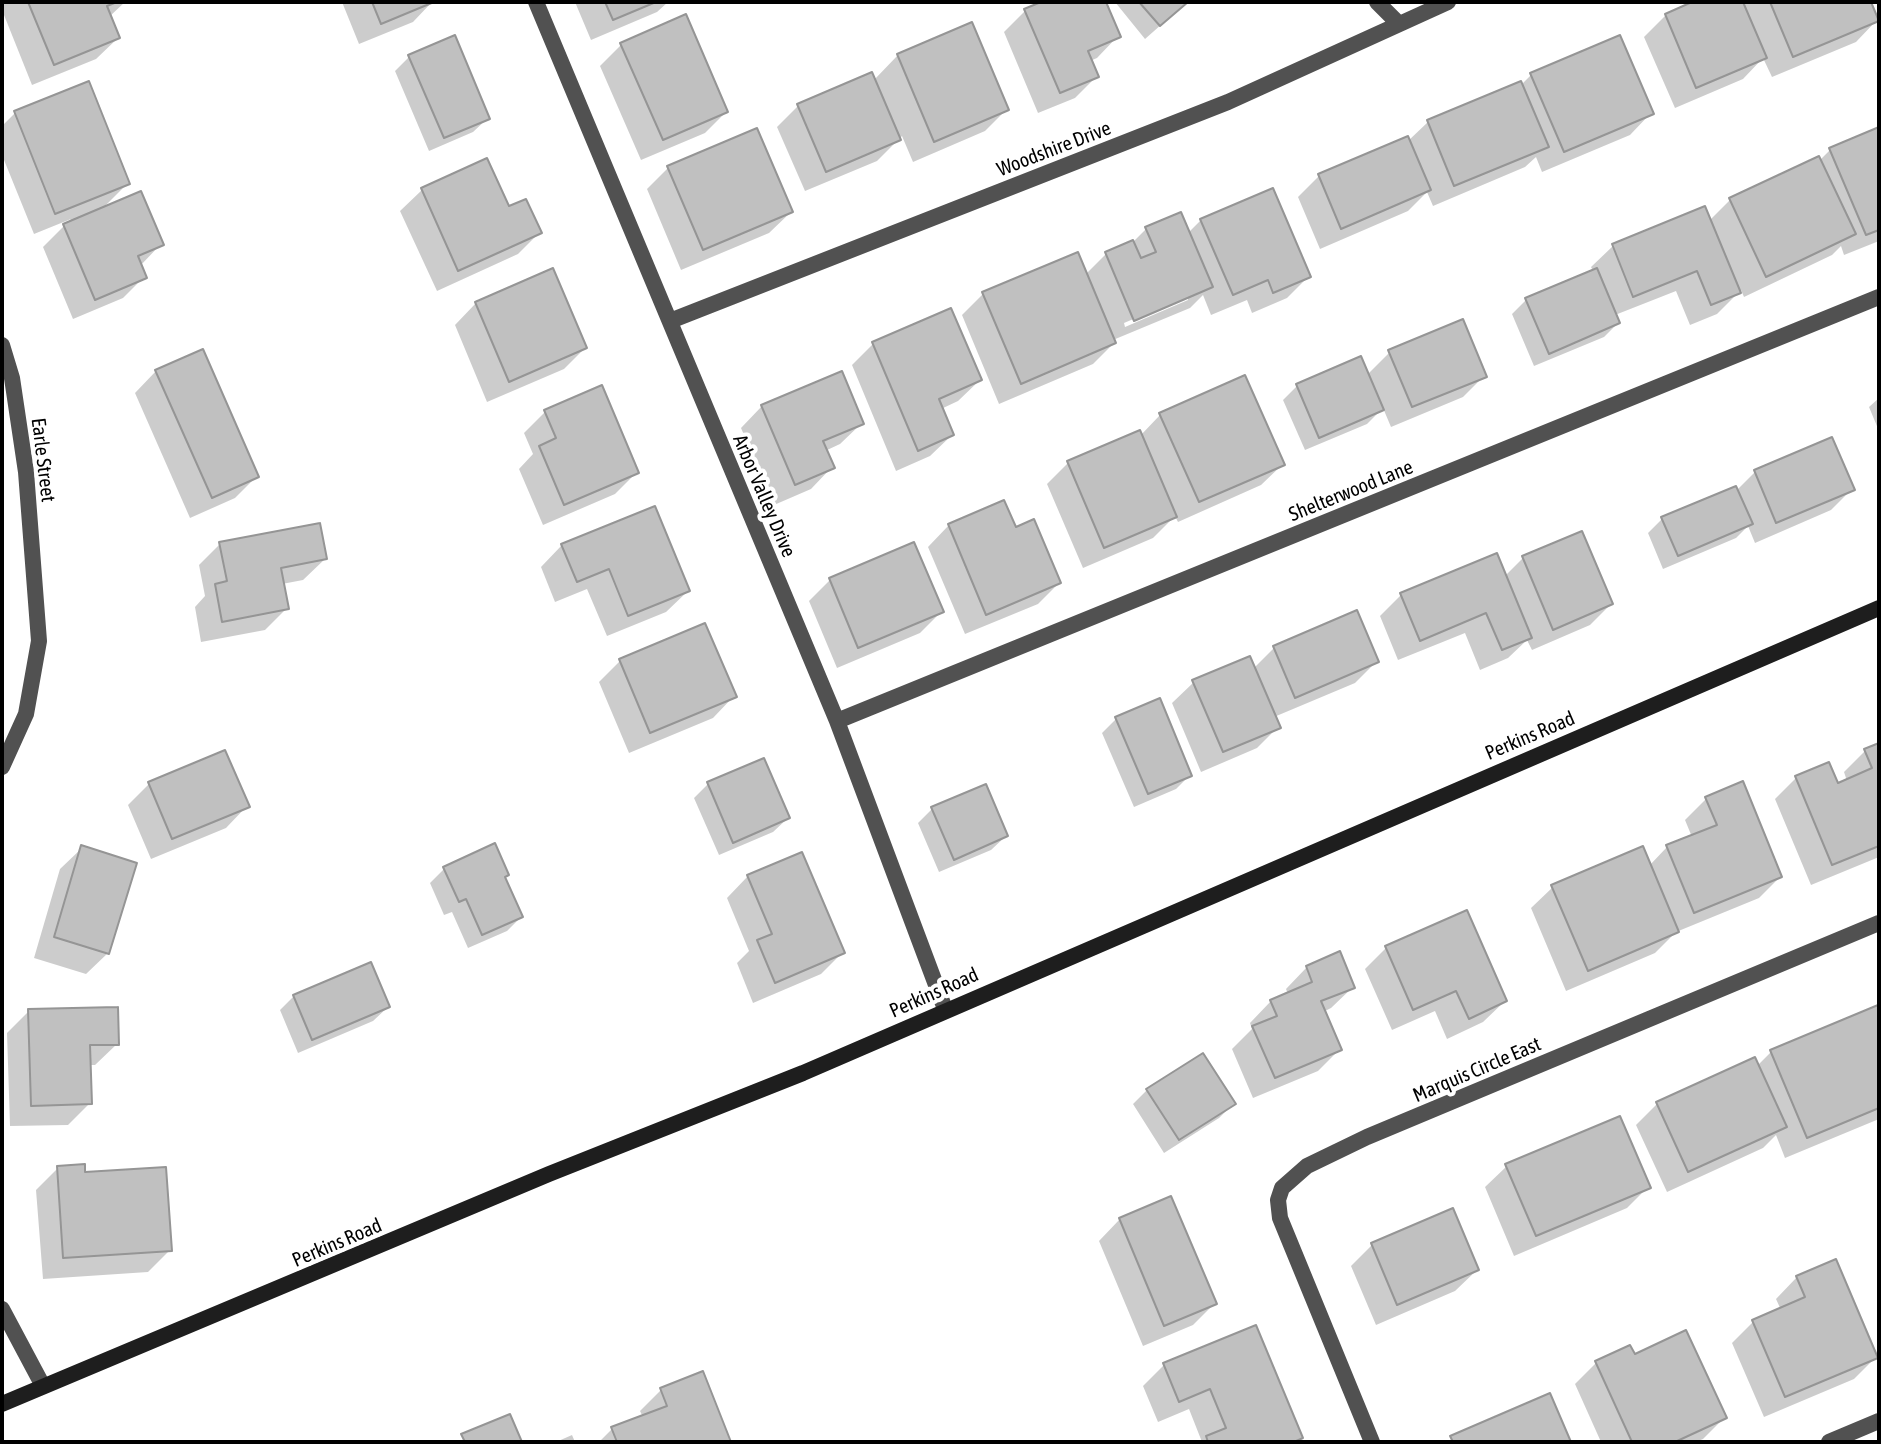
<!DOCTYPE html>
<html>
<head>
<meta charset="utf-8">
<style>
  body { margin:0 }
  #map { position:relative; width:1881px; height:1444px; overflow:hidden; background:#fff; font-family:"Asap Condensed",sans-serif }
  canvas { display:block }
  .frame { position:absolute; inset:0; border:4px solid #000; pointer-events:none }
</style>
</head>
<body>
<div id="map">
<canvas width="1881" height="1444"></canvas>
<div class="frame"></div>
</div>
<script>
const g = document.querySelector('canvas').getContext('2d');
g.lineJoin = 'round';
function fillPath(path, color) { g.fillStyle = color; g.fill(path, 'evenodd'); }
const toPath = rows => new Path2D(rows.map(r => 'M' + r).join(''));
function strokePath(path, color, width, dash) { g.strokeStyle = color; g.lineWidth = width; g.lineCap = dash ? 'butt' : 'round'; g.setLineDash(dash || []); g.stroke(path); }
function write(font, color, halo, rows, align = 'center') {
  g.font = font + ' "Asap Condensed",sans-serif'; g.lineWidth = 8; g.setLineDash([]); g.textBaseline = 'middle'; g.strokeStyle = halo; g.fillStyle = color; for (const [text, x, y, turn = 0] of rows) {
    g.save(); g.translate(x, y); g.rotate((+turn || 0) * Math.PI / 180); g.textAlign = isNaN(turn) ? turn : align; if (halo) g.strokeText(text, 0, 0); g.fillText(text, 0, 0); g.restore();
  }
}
const shadow = toPath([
  [2,2,125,2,109,17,118,38,96,59,32,85,2,10],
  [342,2,432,2,413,22,359,44],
  [575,2,668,2,657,12,591,40],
  [1046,2,1104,2,1118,36,1097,58,1090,61,1096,77,1075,98,1038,113,1004,32,1025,11],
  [1115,2,1187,2,1145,39],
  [1697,2,1741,2,1742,4,1744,2,1869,2,1877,20,1856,42,1772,77,1763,58,1743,79,1675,108,1644,37,1666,15],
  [621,45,726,112,705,133,641,160,600,66],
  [898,55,1007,109,985,131,913,162,902,136,877,161,805,191,777,127,798,106,874,80],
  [409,57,488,118,473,132,429,151,395,71],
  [1531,75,1651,113,1630,135,1542,172,1536,157,1525,167,1433,206,1427,192,1408,211,1320,249,1298,197,1319,176,1408,141,1428,122,1521,85],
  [15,113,128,183,101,210,161,244,140,266,144,277,123,298,73,319,43,247,71,219,34,234,2,155,2,126],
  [1879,129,1879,241,1844,255,1841,246,1832,255,1744,297,1741,290,1717,314,1690,325,1676,291,1615,315,1618,323,1604,337,1534,366,1512,314,1526,300,1593,271,1591,267,1613,246,1704,208,1709,221,1730,200,1819,161,1830,150],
  [668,168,791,212,769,233,681,270,647,189],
  [422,190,508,209,539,233,518,254,437,291,400,211],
  [1201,220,1309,276,1287,298,1252,313,1247,300,1211,315,1203,295,1190,308,1113,340,1114,343,1093,364,999,404,962,315,983,294,1085,275,1106,254,1132,243,1146,229,1188,233],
  [1188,296,1188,300,1125,327,1124,323],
  [476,303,585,348,564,369,487,402,455,325],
  [873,344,980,380,958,401,941,409,952,435,930,456,896,471,852,365],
  [1390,352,1484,376,1463,397,1391,427,1383,408,1367,424,1305,450,1283,400,1297,386,1367,375],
  [156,371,256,477,235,498,190,518,135,393],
  [1879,398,1879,431,1869,407],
  [762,406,862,423,840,444,825,451,832,467,811,489,774,505,741,428],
  [545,412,637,472,615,494,543,525,519,469,533,454,524,433],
  [1160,415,1283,464,1261,485,1178,522,1175,516,1153,538,1083,568,1047,484,1068,463,1140,436],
  [1755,472,1852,489,1831,510,1755,543,1748,526,1736,538,1663,569,1648,533,1662,519,1736,491],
  [949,525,1014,529,1059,583,1038,604,965,634,928,547],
  [220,544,325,559,303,580,282,584,287,608,265,630,201,642,195,607,205,596,199,565],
  [562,545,688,591,666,612,607,636,587,589,555,602,541,567],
  [1523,558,1611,604,1590,625,1532,650,1527,640,1508,658,1480,670,1465,633,1398,660,1380,616,1401,595,1504,577],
  [830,580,941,612,920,633,837,668,809,601],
  [1274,648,1377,661,1355,683,1274,717,1278,727,1257,748,1201,772,1172,703,1194,682,1254,668],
  [620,661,734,696,713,718,629,753,599,682],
  [1116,719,1190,775,1176,789,1134,807,1102,733],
  [1879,745,1879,857,1811,885,1775,799,1796,778,1837,785,1847,781,1844,772,1865,751],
  [149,784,247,806,226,828,151,859,128,805],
  [708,784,788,818,773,832,719,855,694,798],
  [1706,799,1780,877,1759,898,1676,932,1655,953,1566,991,1531,908,1553,887,1649,866,1667,847,1692,837,1685,820],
  [932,809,1006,836,991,850,939,872,918,823],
  [82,848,108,953,86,974,34,958,60,869],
  [444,869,521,917,507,931,468,948,452,912,444,915,430,883],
  [748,876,842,953,821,974,753,1003,737,963,749,951,727,898],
  [1386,948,1505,1001,1483,1022,1447,1039,1435,1011,1392,1030,1365,969],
  [1307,967,1353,987,1331,1008,1323,1012,1339,1050,1318,1071,1253,1098,1232,1049,1252,1029,1250,1023,1271,1001,1288,994,1286,989],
  [294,996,388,1007,373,1021,298,1053,280,1010],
  [1877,1008,1879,1119,1785,1158,1776,1135,1763,1148,1667,1192,1636,1125,1657,1104,1757,1066,1771,1052],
  [29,1011,117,1044,95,1065,89,1065,90,1103,68,1125,10,1126,7,1033],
  [1147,1090,1233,1104,1219,1118,1164,1153,1133,1104],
  [1507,1166,1648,1187,1627,1208,1514,1256,1485,1187],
  [58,1168,83,1175,170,1250,148,1272,43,1279,36,1190],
  [1120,1219,1214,1304,1193,1325,1143,1346,1099,1241],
  [1372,1245,1477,1270,1455,1291,1376,1325,1351,1266],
  [1797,1277,1876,1357,1854,1379,1764,1417,1732,1343,1753,1322,1781,1310,1776,1299],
  [1255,1328,1300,1438,1296,1442,1202,1442,1189,1409,1158,1422,1143,1386,1164,1365],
  [1634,1356,1725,1417,1703,1439,1696,1442,1601,1442,1575,1384,1596,1363],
  [661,1390,729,1442,599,1442,612,1429,643,1417,640,1411],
  [572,1435,575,1442,556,1442]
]);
const building = toPath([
  [28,2,117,2,107,6,120,38,54,65,28,2],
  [372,2,434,2,381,24,372,2],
  [605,2,656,2,613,20,605,2],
  [1041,2,1106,2,1121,37,1088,51,1099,77,1060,93,1024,9,1041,2],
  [1139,2,1188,2,1160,26,1139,2],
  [1692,2,1743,2,1767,58,1696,88,1665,14,1692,2],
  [1770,2,1871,2,1879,21,1793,57,1770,2],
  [686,14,728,112,663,140,620,43,686,14],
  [972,22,1009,110,934,142,897,54,972,22],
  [455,35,490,119,444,138,408,55,455,35],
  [1620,35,1654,114,1564,152,1530,73,1620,35],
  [872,72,901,140,826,172,797,104,872,72],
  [89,81,130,184,55,214,14,111,89,81],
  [1521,81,1549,147,1454,186,1427,120,1521,81],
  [1879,127,1879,230,1866,235,1829,148,1879,127],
  [757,128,793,212,703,250,667,166,757,128],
  [1408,136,1431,190,1341,229,1318,174,1408,136],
  [1819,156,1856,234,1766,277,1729,198,1819,156],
  [487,158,509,206,526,199,542,233,458,271,421,188,487,158],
  [1273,188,1311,277,1273,293,1268,280,1233,295,1200,219,1273,188],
  [141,191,164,245,138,256,147,278,95,300,63,224,141,191],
  [1705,206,1741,293,1711,305,1697,271,1633,297,1612,244,1705,206],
  [1181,212,1213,287,1134,321,1105,252,1133,240,1141,258,1156,252,1145,227,1181,212],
  [1078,252,1116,343,1021,384,982,292,1078,252],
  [553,268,587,348,509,382,475,302,553,268],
  [1597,268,1620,323,1549,354,1525,298,1597,268],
  [951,308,982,380,939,399,954,435,918,451,872,342,951,308],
  [1463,319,1487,377,1412,407,1388,350,1463,319],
  [203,349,259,477,212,498,155,370,203,349],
  [1361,356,1384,410,1319,438,1296,384,1361,356],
  [842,371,864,424,823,441,835,468,795,485,761,405,842,371],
  [1245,375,1285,465,1199,502,1159,413,1245,375],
  [602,385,639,473,564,505,539,446,556,438,544,410,602,385],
  [1140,430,1177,517,1104,548,1067,461,1140,430],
  [1832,437,1855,490,1776,523,1754,470,1832,437],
  [1736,486,1753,524,1678,556,1661,517,1736,486],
  [1004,500,1016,527,1034,519,1061,583,986,615,948,524,1004,500],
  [655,506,690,591,628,616,609,569,577,582,561,544,655,506],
  [320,523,327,559,281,568,289,609,222,622,215,584,227,581,219,542,320,523],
  [1582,531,1613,604,1553,630,1522,556,1582,531],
  [914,542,944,612,858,648,829,578,914,542],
  [1497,553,1532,638,1502,650,1486,613,1420,641,1400,593,1497,553],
  [1357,610,1379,662,1295,698,1273,646,1357,610],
  [705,623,737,697,650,733,619,659,705,623],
  [1250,656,1281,728,1223,752,1192,680,1250,656],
  [1160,698,1192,776,1148,794,1115,717,1160,698],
  [1879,743,1879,846,1832,865,1795,776,1829,762,1838,783,1872,768,1864,749,1879,743],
  [225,750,250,807,172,839,148,782,225,750],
  [764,758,790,818,733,843,707,782,764,758],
  [1743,781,1782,877,1694,913,1666,845,1717,825,1705,797,1743,781],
  [986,784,1008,836,954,860,931,807,986,784],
  [495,843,509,875,505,877,523,917,482,935,466,899,459,902,443,867,495,843],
  [81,845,137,863,109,954,54,937,81,845],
  [1643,846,1679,932,1588,971,1551,885,1643,846],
  [802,852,845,953,775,983,757,940,772,934,747,875,802,852],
  [1467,910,1507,1001,1469,1019,1456,991,1413,1010,1385,946,1467,910],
  [1340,951,1355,988,1321,1001,1342,1050,1275,1078,1252,1026,1277,1016,1270,1000,1312,982,1306,966,1340,951],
  [371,962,390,1007,312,1040,293,995,371,962],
  [1878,1005,1879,1108,1807,1138,1770,1050,1878,1005],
  [118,1007,119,1045,90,1045,92,1104,31,1106,28,1009,118,1007],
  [1203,1053,1236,1104,1179,1140,1146,1089,1203,1053],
  [1755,1057,1787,1127,1688,1172,1656,1102,1755,1057],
  [1620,1116,1651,1188,1536,1236,1505,1164,1620,1116],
  [85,1164,85,1172,166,1167,172,1251,63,1258,57,1166,85,1164],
  [1171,1196,1217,1304,1164,1326,1119,1218,1171,1196],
  [1453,1208,1479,1270,1397,1305,1371,1243,1453,1208],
  [1836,1259,1878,1358,1785,1397,1752,1320,1805,1297,1796,1276,1836,1259],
  [1256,1325,1303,1438,1294,1442,1208,1442,1206,1436,1226,1428,1210,1389,1179,1402,1163,1363,1256,1325],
  [1686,1330,1727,1418,1675,1442,1632,1442,1595,1361,1630,1345,1635,1354,1686,1330],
  [703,1371,731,1442,617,1442,611,1427,667,1406,660,1388,703,1371],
  [1550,1393,1571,1442,1453,1442,1450,1436,1550,1393],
  [510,1414,522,1442,465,1442,461,1434,510,1414]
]);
const street = toPath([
  [536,2,837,721,945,1009],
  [1377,2,1399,24],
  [670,321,1228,102,1448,2],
  [2,345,12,378,26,472,39,641,26,714,2,767],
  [837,721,1879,297],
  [2,1309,43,1386],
  [1372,1442,1280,1218,1278,1200,1282,1188,1307,1166,1367,1137,1879,923],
  [1829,1442,1879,1421]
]);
const secondary = toPath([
  [2,1404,549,1174,803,1073,1879,608]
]);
const streetNames = [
  ["Woodshire Drive",1054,149,-21],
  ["Earle Street",43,460,83],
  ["Shelterwood Lane",1351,491,-22],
  ["Arbor Valley Drive",764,496,67],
  ["Perkins Road",1530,736,-23],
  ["Perkins Road",934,993,-24],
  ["Marquis Circle East",1477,1070,-23],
  ["Perkins Road",337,1243,-23]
];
fillPath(shadow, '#0003');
fillPath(building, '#c0c0c0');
strokePath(building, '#959595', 2);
strokePath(street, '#515151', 16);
strokePath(secondary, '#1e1e1e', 16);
write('20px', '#000', '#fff', streetNames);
</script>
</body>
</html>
